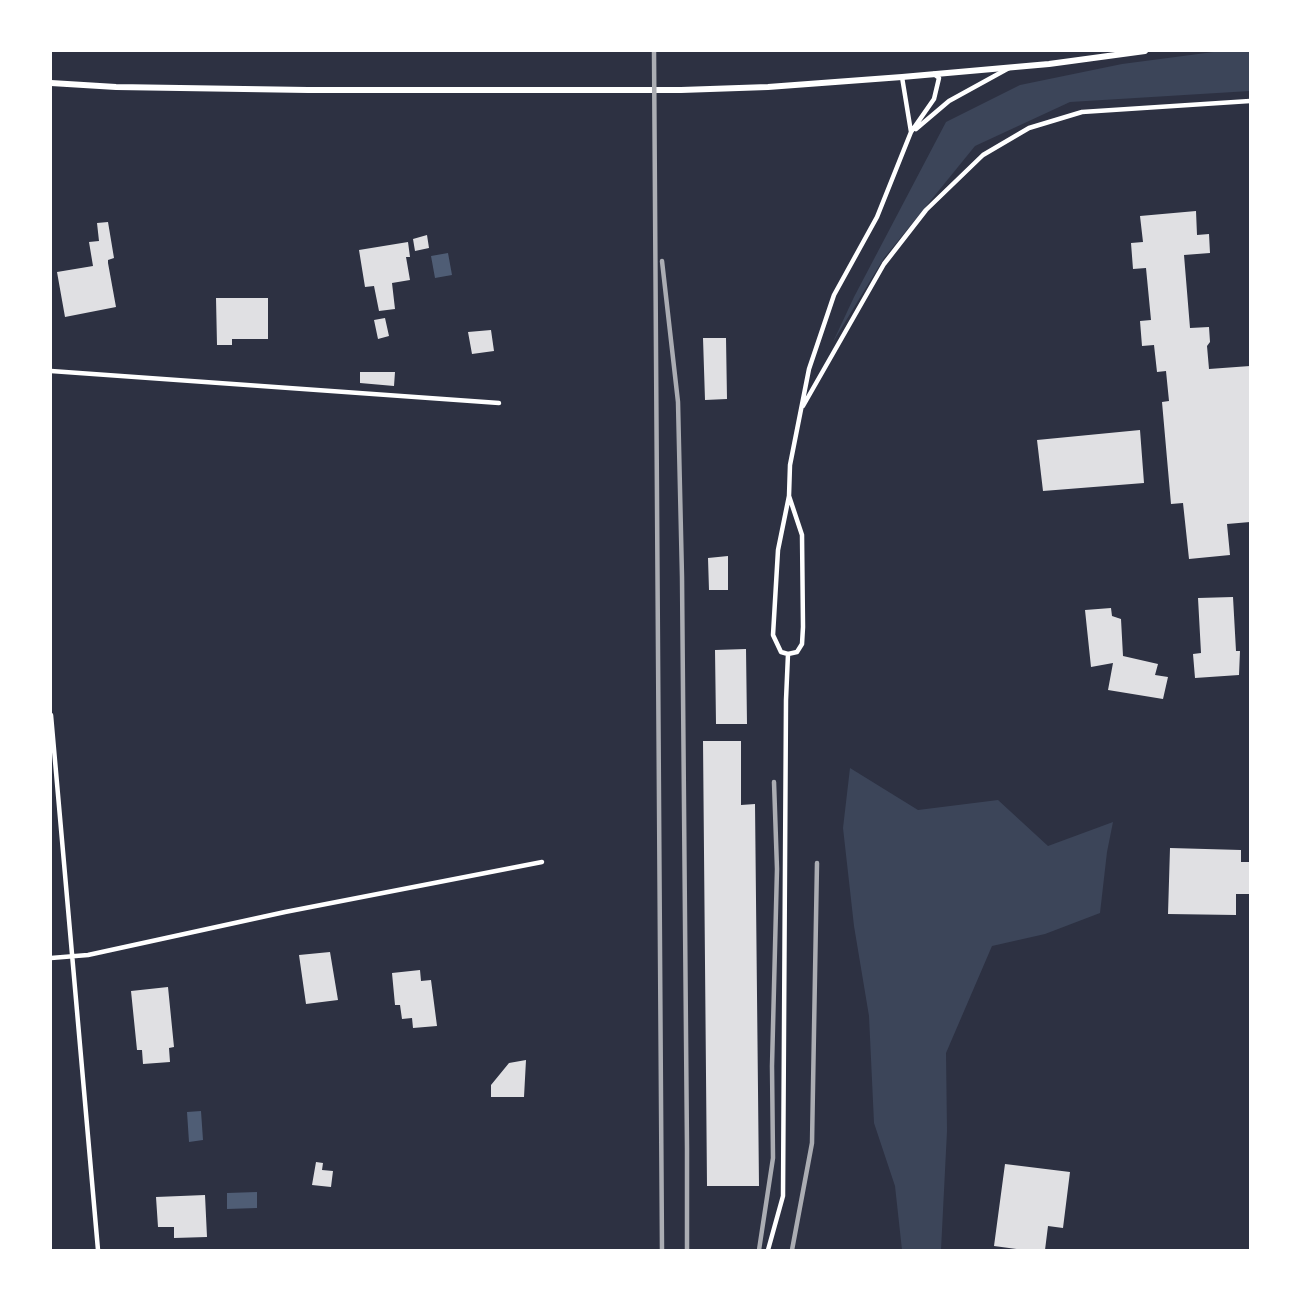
<!DOCTYPE html>
<html>
<head>
<meta charset="utf-8">
<style>
  body { margin:0 }
  #map { position:relative; width:1301px; height:1301px; overflow:hidden; background:#2d3142; font-family:Figtree,sans-serif }
  canvas { display:block }
  .frame { position:absolute; inset:0; border:52px solid #fff; pointer-events:none }
</style>
</head>
<body>
<div id="map">
<canvas width="1301" height="1301"></canvas>
<div class="frame"></div>
</div>
<script>
const g = document.querySelector('canvas').getContext('2d');
g.lineJoin = 'round';
function fillPath(path, color) { g.fillStyle = color; g.fill(path, 'evenodd'); }
const toPath = rows => new Path2D(rows.map(r => 'M' + r).join(''));
function strokePath(path, color, width, dash) { g.strokeStyle = color; g.lineWidth = width; g.lineCap = dash ? 'butt' : 'round'; g.setLineDash(dash || []); g.stroke(path); }
const green = toPath([
  [1221,51,1250,51,1250,91,1070,102,975,146,884,258,833,342,854,297,946,122,1020,85,1122,64],
  [850,768,918,810,998,800,1048,846,1113,822,1107,852,1100,913,1045,934,992,946,946,1053,947,1131,941,1250,902,1250,895,1186,874,1123,869,1016,854,926,843,828]
]);
const water = toPath([
  [448,253,452,275,435,278,431,256],
  [201,1111,203,1140,189,1142,187,1112],
  [257,1192,257,1208,227,1209,227,1193]
]);
const building = toPath([
  [1196,211,1197,235,1209,234,1210,253,1184,255,1190,328,1209,327,1210,342,1207,346,1209,369,1250,366,1250,522,1227,524,1230,555,1189,559,1183,503,1171,504,1162,402,1169,401,1166,371,1157,372,1154,345,1142,346,1140,321,1151,320,1146,268,1133,269,1131,243,1143,242,1140,216],
  [108,222,114,258,108,260,108,263,116,307,65,317,57,272,93,266,89,242,99,241,97,223],
  [427,235,429,248,415,251,413,239],
  [408,242,410,257,406,257,410,280,392,283,395,309,379,311,374,286,365,287,359,250],
  [216,298,268,298,268,339,232,339,232,345,217,345],
  [385,318,389,336,378,339,374,320],
  [491,330,494,351,472,354,468,332],
  [703,338,726,338,727,399,705,400],
  [360,372,395,372,394,386,360,383],
  [1140,430,1144,483,1043,491,1037,440],
  [728,556,728,590,709,590,708,558],
  [1233,597,1236,651,1240,651,1239,675,1195,678,1193,654,1201,653,1198,598],
  [1111,608,1112,616,1121,619,1123,656,1158,664,1155,675,1168,677,1163,699,1108,690,1113,663,1091,667,1085,610],
  [746,649,747,724,716,724,715,650],
  [703,741,741,741,741,805,755,804,759,1186,707,1186],
  [1170,848,1241,850,1241,862,1250,862,1250,894,1236,894,1236,915,1168,914],
  [330,952,338,1000,306,1004,299,955],
  [420,970,421,981,431,980,437,1026,413,1028,412,1018,402,1019,400,1005,395,1005,392,973],
  [168,987,174,1047,169,1048,170,1062,143,1064,142,1050,137,1050,131,991],
  [526,1060,524,1097,491,1097,491,1085,509,1063],
  [316,1162,323,1163,322,1170,333,1171,331,1187,312,1185],
  [1005,1164,1070,1172,1063,1228,1048,1226,1045,1250,1024,1250,994,1246],
  [205,1195,207,1237,174,1238,174,1227,158,1227,156,1197]
]);
const service = toPath([
  [902,77,911,132],
  [916,129,949,101,1009,68],
  [51,371,499,403],
  [803,406,884,264,926,210,983,155,1029,128,1082,112,1250,101],
  [789,496,802,535,803,627,802,644,797,652,788,654,781,652,773,635,778,550,789,496,790,465,809,369,834,295,877,217,911,132,934,99,939,78,934,74],
  [51,715,98,1250],
  [51,958,88,955,285,912,542,862],
  [768,1250,783,1196,786,700,788,654]
]);
const minor = toPath([
  [51,83,116,87,308,90,681,90,768,87,902,77,1049,64,1145,51]
]);
const rail = toPath([
  [654,51,662,1250],
  [662,261,678,402,682,577,687,1148,687,1250],
  [759,1250,773,1158,772,1066,777,869,774,782],
  [792,1250,812,1143,817,863]
]);
fillPath(green, '#3c4559');
fillPath(water, '#4f5d75');
fillPath(building, '#e0e0e3');
strokePath(service, '#fff', 4.5);
strokePath(minor, '#fff', 6);
strokePath(rail, '#abadb3', 4.5);
</script>
</body>
</html>
